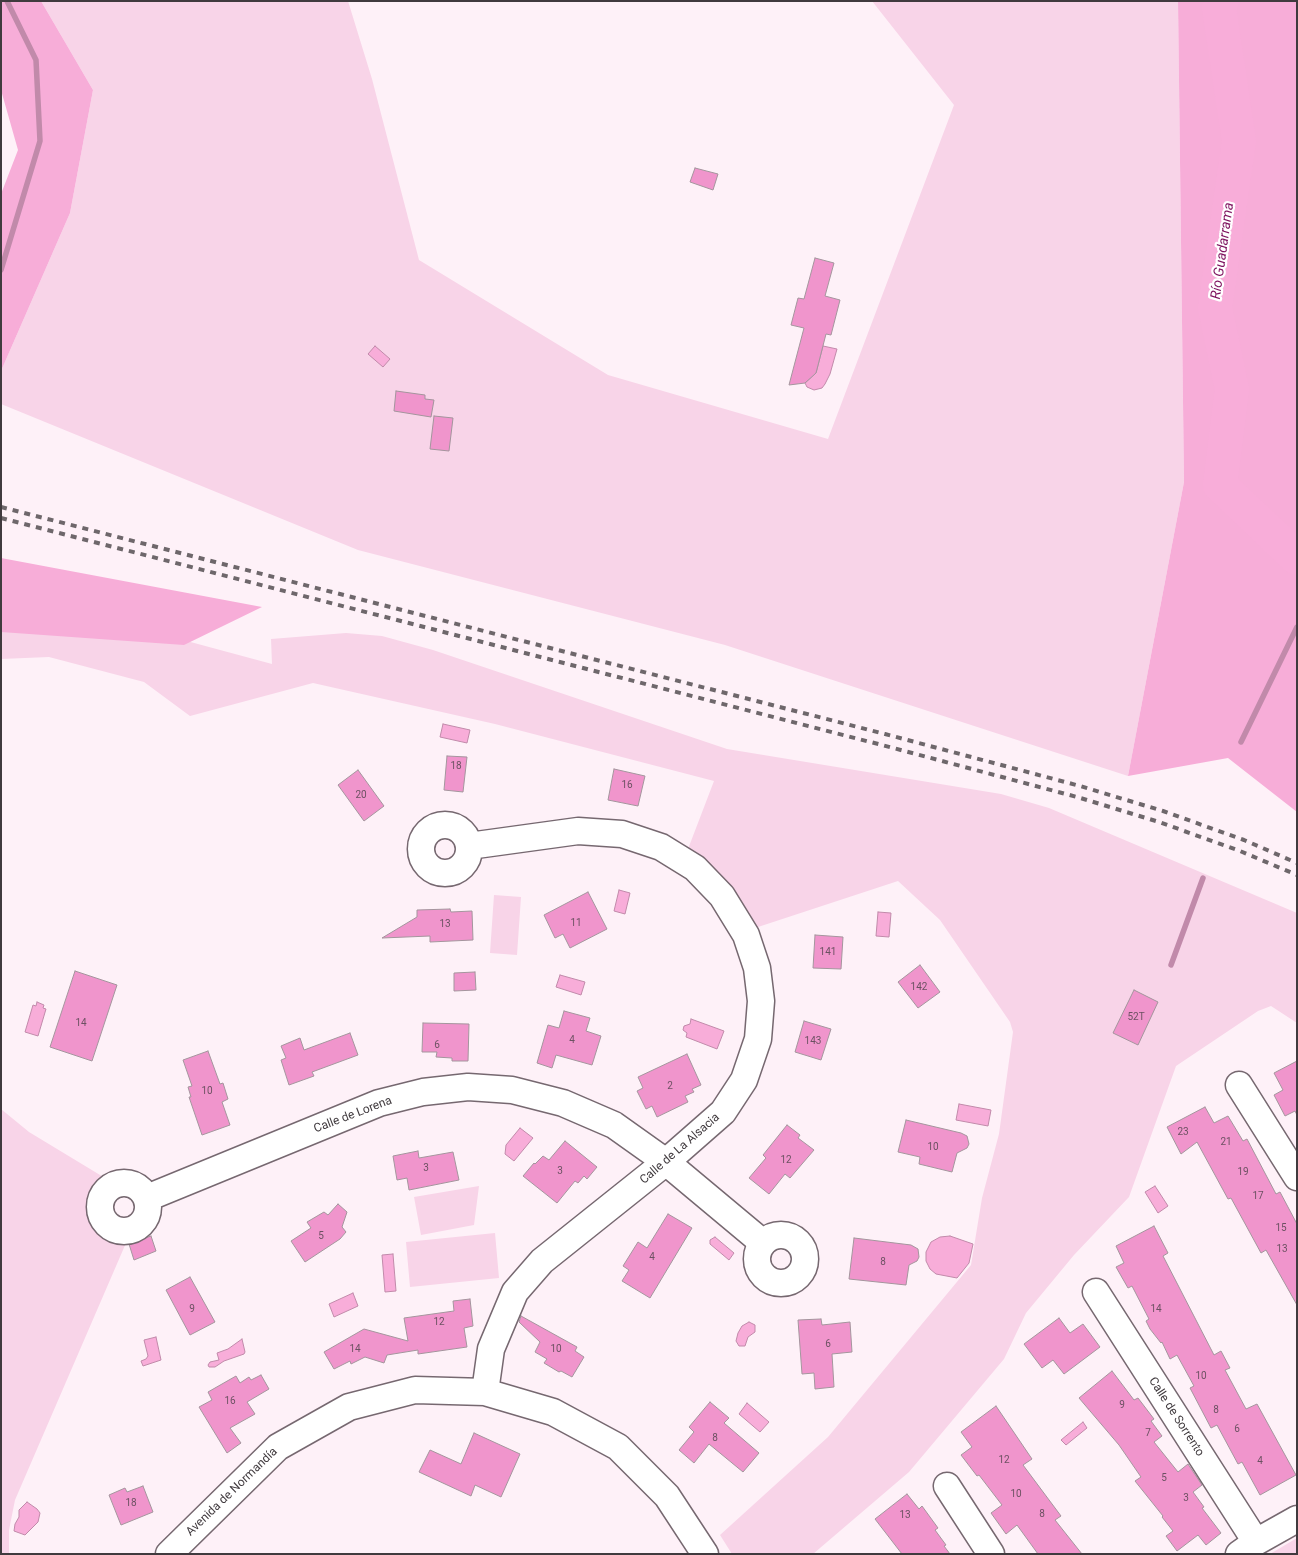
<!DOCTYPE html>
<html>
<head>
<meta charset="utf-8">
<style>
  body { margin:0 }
  #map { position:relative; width:1298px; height:1555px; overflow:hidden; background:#fef1f8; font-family:Roboto,sans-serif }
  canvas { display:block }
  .frame { position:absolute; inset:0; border:2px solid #403a3e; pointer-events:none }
</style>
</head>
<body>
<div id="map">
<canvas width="1298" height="1555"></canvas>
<div class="frame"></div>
</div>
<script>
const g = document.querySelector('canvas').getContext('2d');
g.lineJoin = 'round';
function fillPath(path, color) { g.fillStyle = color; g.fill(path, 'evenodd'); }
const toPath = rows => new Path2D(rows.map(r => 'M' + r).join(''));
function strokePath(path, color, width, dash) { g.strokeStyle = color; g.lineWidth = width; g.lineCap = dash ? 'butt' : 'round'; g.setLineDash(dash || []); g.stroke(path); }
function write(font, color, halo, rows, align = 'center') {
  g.font = font + ' Roboto,sans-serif'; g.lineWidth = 4.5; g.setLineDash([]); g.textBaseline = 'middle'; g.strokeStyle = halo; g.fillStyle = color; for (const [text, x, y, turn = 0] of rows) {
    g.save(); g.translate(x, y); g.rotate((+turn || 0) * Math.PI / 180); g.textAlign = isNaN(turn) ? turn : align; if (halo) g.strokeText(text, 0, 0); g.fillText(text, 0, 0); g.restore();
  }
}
const green = toPath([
  [41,1,348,1,372,79,419,260,608,375,828,439,954,105,872,1,1178,1,1184,482,1128,776,725,645,358,550,1,404,1,371,70,213,93,90],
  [1,623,135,627,272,664,271,639,346,633,382,636,433,650,727,749,1001,794,1049,808,1297,913,1297,1023,1271,1006,1258,1011,1176,1066,1129,1197,1074,1255,1026,1313,1004,1359,909,1472,813,1554,732,1554,720,1535,828,1437,971,1265,982,1198,999,1134,1013,1032,1010,1022,940,920,898,881,755,928,688,849,714,781,495,724,313,683,190,716,144,682,49,657,1,659],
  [494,895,521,897,517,955,490,953],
  [1,1109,29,1132,105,1178,97,1186,91,1196,89,1207,91,1219,96,1229,105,1237,115,1241,126,1243,15,1500,9,1530,9,1554,1,1554],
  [479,1186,474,1225,421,1235,414,1197],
  [495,1233,499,1278,410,1287,406,1242],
  [1297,1538,1297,1554,1270,1554]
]);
const forest = toPath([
  [1,1,41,1,93,90,70,213,1,371,1,194,18,150,1,90],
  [1178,1,1297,1,1297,812,1228,758,1128,776,1184,482],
  [1,558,262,607,184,645,1,632]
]);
const water = toPath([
  [375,346,390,359,383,367,368,354,375,346],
  [823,346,837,349,830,374,825,384,822,388,814,390,807,387,805,383,816,373,823,346],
  [443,724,470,730,467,743,440,737,443,724],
  [619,890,630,893,625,914,614,911,619,890],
  [878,912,891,913,889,937,876,936,878,912],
  [560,975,585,982,581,995,556,987,560,975],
  [37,1002,44,1005,43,1008,46,1009,38,1036,25,1032,33,1005,36,1006,37,1002],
  [691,1019,724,1031,717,1049,686,1037,687,1033,683,1030,684,1026,690,1024,691,1019],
  [959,1104,991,1110,988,1126,956,1120,959,1104],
  [520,1128,533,1138,514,1161,505,1154,506,1145,520,1128],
  [1155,1186,1168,1206,1158,1213,1145,1192,1155,1186],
  [950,1236,973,1244,969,1263,957,1278,936,1274,930,1269,926,1261,926,1252,931,1242,940,1237,950,1236],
  [715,1237,734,1253,729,1260,710,1244,710,1240,715,1237],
  [393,1254,396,1291,385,1292,382,1255,393,1254],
  [353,1293,358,1306,334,1317,329,1304,353,1293],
  [749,1322,755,1325,755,1332,748,1337,745,1346,739,1346,736,1341,738,1333,742,1326,749,1322],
  [156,1337,161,1360,143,1366,141,1361,146,1359,148,1356,144,1340,156,1337],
  [242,1339,245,1352,244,1354,224,1361,215,1367,209,1367,208,1365,210,1362,219,1360,217,1353,228,1349,242,1339],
  [747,1403,769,1422,760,1432,739,1414,747,1403],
  [1083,1422,1087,1428,1066,1445,1061,1440,1083,1422],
  [27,1502,37,1509,40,1513,38,1522,25,1535,14,1531,15,1524,19,1517,19,1510,27,1502]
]);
const stream = toPath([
  [1,270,40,141,36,60,7,1],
  [1241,742,1297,627],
  [1171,965,1203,878]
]);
const river = toPath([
  [1222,1,1219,8,1239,141,1215,308,1232,389,1220,485,1297,558]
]);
const building = toPath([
  [695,168,718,174,713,190,690,182,695,168],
  [815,258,834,263,825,296,840,300,831,335,826,334,816,373,805,383,789,385,804,328,791,325,798,298,804,299,815,258],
  [396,391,425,395,425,399,434,400,431,417,394,411,396,391],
  [434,416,453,418,449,451,430,449,434,416],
  [447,756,467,757,463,792,444,790,447,756],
  [614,769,645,776,638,806,608,800,614,769],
  [358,770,384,806,364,821,338,785,358,770],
  [588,892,607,929,570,948,563,934,555,938,544,915,588,892],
  [450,909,451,912,472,911,473,940,430,942,430,936,382,938,417,917,417,910,450,909],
  [815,935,843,937,841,969,813,968,815,935],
  [920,965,940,992,918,1008,898,982,920,965],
  [75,971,117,985,92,1061,50,1047,75,971],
  [475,972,476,990,454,991,454,973,475,972],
  [1134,990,1158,1002,1138,1045,1113,1033,1134,990],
  [564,1011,590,1018,586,1031,601,1036,592,1065,556,1055,552,1068,537,1063,548,1025,559,1028,564,1011],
  [804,1021,831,1029,821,1060,795,1052,804,1021],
  [423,1023,469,1024,468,1061,452,1061,452,1058,436,1057,437,1052,422,1052,423,1023],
  [350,1033,358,1055,312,1072,314,1076,289,1085,281,1060,286,1058,281,1046,300,1038,304,1050,350,1033],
  [208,1051,220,1084,223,1083,228,1099,222,1102,230,1125,202,1135,189,1097,191,1097,188,1087,192,1086,183,1060,208,1051],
  [687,1054,701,1085,692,1089,694,1092,685,1096,688,1102,657,1117,652,1106,646,1109,637,1091,643,1088,638,1077,687,1054],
  [1297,1061,1297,1115,1295,1111,1285,1116,1274,1095,1283,1090,1274,1073,1297,1061],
  [1205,1107,1214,1123,1228,1116,1243,1141,1247,1139,1276,1194,1280,1192,1297,1224,1297,1305,1266,1250,1261,1253,1231,1198,1228,1199,1197,1142,1181,1154,1167,1127,1205,1107],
  [906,1120,961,1133,967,1136,969,1144,967,1148,957,1153,952,1172,919,1164,920,1157,898,1152,906,1120],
  [787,1125,800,1135,798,1138,814,1150,790,1178,785,1174,769,1194,749,1178,766,1158,763,1155,787,1125],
  [565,1141,597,1167,587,1179,584,1176,578,1183,575,1181,557,1203,523,1176,534,1163,535,1164,543,1156,549,1160,565,1141],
  [418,1151,419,1158,453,1152,459,1180,409,1190,407,1178,397,1180,393,1156,418,1151],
  [338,1204,347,1212,342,1227,346,1232,340,1239,305,1262,291,1241,311,1228,307,1222,324,1212,328,1215,338,1204],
  [668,1214,692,1228,650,1298,622,1281,629,1270,623,1266,638,1242,647,1248,668,1214],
  [1154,1226,1168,1253,1163,1256,1214,1355,1221,1351,1230,1368,1225,1370,1246,1409,1257,1404,1296,1475,1260,1495,1242,1462,1238,1464,1217,1425,1211,1428,1190,1388,1194,1386,1177,1355,1170,1359,1162,1342,1161,1343,1150,1329,1146,1321,1149,1319,1132,1286,1128,1288,1116,1267,1124,1263,1116,1246,1154,1226],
  [151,1236,156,1251,134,1260,129,1244,151,1236],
  [854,1238,911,1245,918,1249,919,1257,917,1261,909,1265,906,1285,849,1279,854,1238],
  [190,1277,215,1322,190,1335,166,1290,190,1277],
  [470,1299,473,1326,464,1328,467,1347,418,1354,418,1350,387,1355,384,1363,365,1357,351,1364,350,1361,334,1369,324,1352,364,1329,408,1341,404,1318,454,1311,453,1301,470,1299],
  [521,1316,577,1347,575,1351,584,1357,572,1377,561,1371,559,1372,544,1363,547,1359,535,1352,540,1342,519,1322,521,1316],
  [1059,1318,1070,1333,1083,1324,1100,1347,1064,1374,1053,1360,1042,1368,1024,1344,1059,1318],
  [821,1319,822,1325,850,1322,852,1352,832,1354,834,1387,815,1389,814,1373,802,1374,798,1320,821,1319],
  [1112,1371,1134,1400,1138,1398,1154,1419,1151,1421,1162,1436,1154,1442,1178,1472,1188,1464,1202,1485,1193,1492,1204,1507,1202,1508,1221,1533,1206,1545,1198,1535,1177,1551,1166,1536,1173,1531,1162,1517,1163,1516,1135,1481,1141,1477,1119,1445,1079,1398,1112,1371],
  [261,1375,269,1389,247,1402,255,1414,230,1428,241,1443,227,1453,199,1407,212,1400,208,1392,236,1376,240,1383,249,1377,251,1380,261,1375],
  [710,1402,729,1418,724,1423,759,1453,743,1472,709,1444,694,1463,679,1450,694,1432,689,1427,710,1402],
  [996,1406,1032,1459,1023,1465,1061,1516,1055,1520,1082,1554,1038,1554,1017,1525,1006,1534,991,1513,1002,1505,979,1475,977,1476,961,1455,972,1447,961,1432,996,1406],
  [474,1433,520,1454,501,1497,475,1485,471,1496,419,1472,430,1450,461,1464,474,1433],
  [143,1486,153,1512,121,1525,109,1495,125,1488,127,1492,143,1486],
  [907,1494,919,1509,922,1506,938,1528,935,1530,946,1545,944,1546,950,1554,902,1554,875,1519,907,1494]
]);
const minor = toPath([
  '421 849a24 24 0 1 1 48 0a24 24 0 1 1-48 0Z',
  [469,846,578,831,622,834,661,847,695,868,722,896,746,935,757,968,761,1001,758,1039,744,1080,723,1112,666,1162,542,1261,515,1292,491,1349,485,1392],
  [1239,1085,1297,1177],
  '100 1207a24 24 0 1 1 48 0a24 24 0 1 1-48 0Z',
  [147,1198,379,1103,423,1092,468,1087,512,1090,563,1103,614,1125,666,1162,763,1243],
  '757 1259a24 24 0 1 1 48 0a24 24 0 1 1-48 0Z',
  [1096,1292,1256,1542],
  [947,1486,991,1554],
  [169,1554,278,1447,349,1407,415,1390,485,1392,553,1412,618,1447,667,1496,705,1554],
  [1239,1554,1256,1542,1297,1519]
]);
const rail = toPath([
  [1,507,885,734,1080,786,1163,811,1244,840,1297,863],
  [1,518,882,745,1077,797,1159,822,1240,851,1297,875]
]);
const numberNames = [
  ["18",456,766],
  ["16",627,785],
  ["20",361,795],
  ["11",576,923],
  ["13",445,924],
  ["141",828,952],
  ["142",919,987],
  ["52T",1136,1017],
  ["14",81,1023],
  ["4",572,1040],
  ["143",813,1041],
  ["6",437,1045],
  ["2",670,1086],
  ["10",207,1091],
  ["23",1183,1132],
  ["21",1226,1142],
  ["10",933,1147],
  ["12",786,1160],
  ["3",426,1168],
  ["3",560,1171],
  ["19",1243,1172],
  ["17",1258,1196],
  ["15",1281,1228],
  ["5",321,1236],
  ["13",1282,1249],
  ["4",652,1257],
  ["8",883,1262],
  ["9",192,1309],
  ["14",1156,1309],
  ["12",439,1322],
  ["6",828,1344],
  ["14",355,1349],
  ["10",556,1349],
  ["10",1201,1376],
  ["16",230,1401],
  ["9",1122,1405],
  ["8",1216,1410],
  ["6",1237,1429],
  ["7",1148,1433],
  ["8",715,1438],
  ["12",1004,1460],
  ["4",1260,1461],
  ["5",1164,1478],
  ["10",1016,1494],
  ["3",1186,1498],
  ["18",131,1503],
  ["8",1042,1514],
  ["13",905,1515]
];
const streetNames = [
  ["Calle de Lorena",353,1115,-21],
  ["Calle de La Alsacia",680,1149,-41],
  ["Calle de Sorrento",1176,1417,57],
  ["Avenida de Normandía",232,1492,-44]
];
const waterNames = [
  ["Río Guadarrama",1223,251,-82]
];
fillPath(green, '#f8d4e8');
fillPath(forest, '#f7add8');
fillPath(water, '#f8add9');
strokePath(water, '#c18aaa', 1);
strokePath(stream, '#c18aaa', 5.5);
strokePath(river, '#f8add9', 34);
fillPath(building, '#f095cc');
strokePath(building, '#a4959d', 1);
strokePath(minor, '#766870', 29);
strokePath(minor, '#fff', 26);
strokePath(rail, '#6e676b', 4, [6, 6]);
write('10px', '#6c5162', null, numberNames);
write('12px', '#403a3e', '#fff', streetNames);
write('italic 14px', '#7e135f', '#fff', waterNames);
</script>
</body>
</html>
